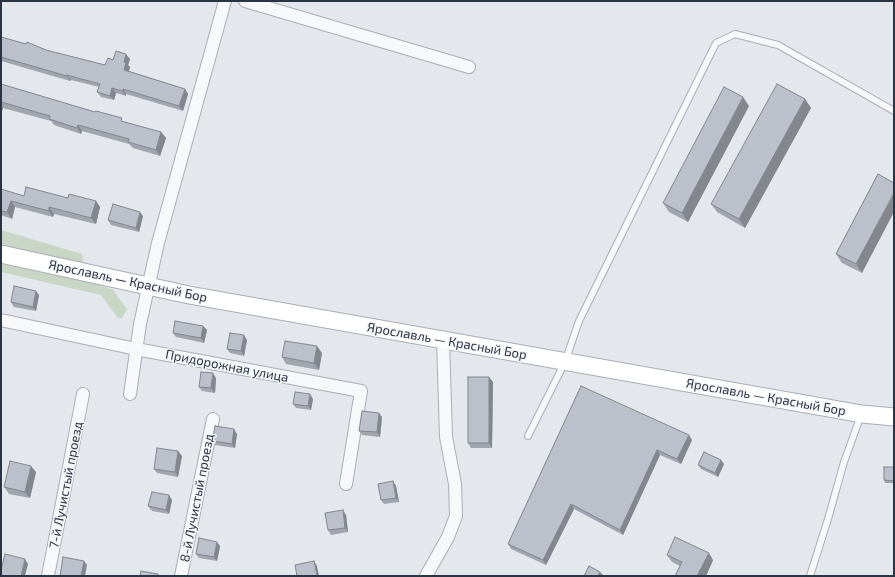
<!DOCTYPE html>
<html>
<head>
<meta charset="utf-8">
<style>
  body { margin:0 }
  #map { position:relative; width:895px; height:577px; overflow:hidden; background:#e4e7ec; font-family:"Exo 2",sans-serif }
  canvas { display:block }
  .frame { position:absolute; inset:0; border:2px solid #2b3445; pointer-events:none }
</style>
</head>
<body>
<div id="map">
<canvas width="895" height="577"></canvas>
<div class="frame"></div>
</div>
<script>
const g = document.querySelector('canvas').getContext('2d');
g.lineJoin = 'round';
function fillPath(path, color) { g.fillStyle = color; g.fill(path, 'evenodd'); }
const toPath = rows => new Path2D(rows.map(r => 'M' + r).join(''));
function strokePath(path, color, width, dash) { g.strokeStyle = color; g.lineWidth = width; g.lineCap = dash ? 'butt' : 'round'; g.setLineDash(dash || []); g.stroke(path); }
function write(font, color, halo, rows, align = 'center') {
  g.font = font + ' "Exo 2",sans-serif'; g.lineWidth = 3; g.setLineDash([]); g.textBaseline = 'middle'; g.strokeStyle = halo; g.fillStyle = color; for (const [text, x, y, turn = 0] of rows) {
    g.save(); g.translate(x, y); g.rotate((+turn || 0) * Math.PI / 180); g.textAlign = isNaN(turn) ? turn : align; if (halo) g.strokeText(text, 0, 0); g.fillText(text, 0, 0); g.restore();
  }
}
const green = toPath([
  [1,230,82,254,83,263,70,262,1,245],
  [1,262,100,285,113,290,127,309,122,318,118,318,101,295,1,272]
]);
const lane = toPath([
  [528,436,565,362,579,321,716,43,735,34,778,45,894,111],
  [810,576,828,519,844,462,861,415]
]);
const street = toPath([
  [245,1,469,67],
  [1,320,136,349,361,391,346,484],
  [130,394,140,324,158,243,225,1],
  [48,576,83,394],
  [181,576,213,419],
  [426,576,448,537,456,516,455,484,446,437,443,340]
]);
const secondary = toPath([
  [1,254,189,295,862,414,894,417]
]);
const wall = toPath([
  [1,37,46,50,105,65,113,60,130,59,128,65,130,67,129,71,185,89,188,94,183,111,126,94,126,96,116,93,114,100,101,97,97,92,99,87,71,80,70,81,1,61],
  [1,84,125,122,161,132,166,138,160,156,133,148,129,144,82,131,81,134,54,125,51,121,3,108,2,111,1,110],
  [805,99,811,108,745,228,717,212,711,204],
  [749,106,688,222,669,212,663,203],
  [878,174,862,273,842,263,836,254],
  [1,189,24,196,68,198,96,201,100,207,96,224,54,214,53,217,15,207,12,219,1,215],
  [143,216,139,232,111,225,108,220],
  [39,295,36,311,14,307,11,302],
  [203,326,207,330,204,343,176,337,173,333],
  [247,340,244,356,230,353,227,349],
  [322,353,319,370,286,364,282,357],
  [489,377,493,382,492,448,471,448,468,443],
  [216,378,215,393,202,391,199,387],
  [581,386,692,440,681,464,660,455,623,535,574,509,546,565,511,549,508,544],
  [313,399,311,410,296,408,293,404],
  [382,417,380,437,362,435,359,431],
  [237,434,235,448,215,445,212,441],
  [182,456,178,477,157,473,154,469],
  [724,464,718,477,701,469,698,465],
  [894,467,894,483,885,483,884,480],
  [36,472,30,498,9,494,4,487],
  [396,486,399,502,384,504,381,500],
  [172,500,169,514,152,511,148,506],
  [346,515,348,532,331,535,328,530],
  [220,546,217,561,199,558,196,554],
  [667,555,713,560,706,576,675,576,680,566,672,562]
]);
const shadedWall = toPath([
  [126,54,130,59,128,65,130,67,128,75,124,70,124,62],
  [67,75,71,80,70,81,67,76],
  [112,88,116,93,114,100,110,96],
  [123,89,126,94,126,96,122,91],
  [185,89,188,94,183,111,179,106],
  [743,97,749,106,688,222,682,213],
  [805,99,811,108,745,228,739,219],
  [1,105,3,108,2,111,1,109],
  [78,125,82,131,81,134,77,128],
  [161,132,166,138,160,156,156,150],
  [894,193,894,212,862,273,856,264],
  [11,201,15,207,12,219,7,212],
  [96,201,100,207,96,224,91,218],
  [49,207,54,214,53,217,49,211],
  [140,212,143,216,139,232,136,228],
  [36,291,39,295,36,311,33,307],
  [203,326,207,330,204,343,201,338],
  [244,335,247,340,244,356,241,351],
  [317,346,322,353,319,370,314,363],
  [213,373,216,378,215,393,211,388],
  [489,377,493,382,492,448,489,443],
  [310,394,313,399,311,410,308,406],
  [379,413,382,417,380,437,377,432],
  [234,429,237,434,235,448,232,444],
  [689,435,692,440,681,464,677,459],
  [657,450,660,455,623,535,620,530],
  [178,451,182,456,178,477,175,472],
  [721,460,724,464,718,477,715,473],
  [31,466,36,472,30,498,25,492],
  [393,481,396,486,399,502,396,498],
  [169,495,172,500,169,514,166,510],
  [571,504,574,509,546,565,543,560],
  [343,510,346,515,348,532,345,528],
  [217,542,220,546,217,561,214,557],
  [709,553,713,560,706,576,697,576],
  [25,559,28,564,25,576,21,576],
  [84,561,87,565,85,576,81,576],
  [314,561,317,566,319,576,317,576],
  [600,572,604,576,598,576]
]);
const building = toPath([
  [1,37,26,44,27,42,46,50,105,65,108,58,113,60,116,51,126,54,124,62,126,63,124,70,185,89,179,106,123,89,122,91,112,88,110,96,97,92,100,84,67,75,67,76,1,57,1,37],
  [1,84,95,112,96,111,122,118,121,121,161,132,156,150,128,142,129,139,78,125,77,128,49,119,50,116,1,102,1,84],
  [777,84,805,99,739,219,711,204,777,84],
  [724,87,743,97,682,213,663,203,724,87],
  [878,174,894,183,894,193,856,264,836,254,878,174],
  [26,187,68,198,69,194,96,201,91,218,49,207,49,211,11,201,7,212,1,211,1,189,24,196,26,187],
  [113,204,140,212,136,228,108,220,113,204],
  [14,286,36,291,33,307,11,302,14,286],
  [175,321,203,326,201,338,173,333,175,321],
  [230,333,244,335,241,351,227,349,230,333],
  [285,341,317,346,314,363,282,357,285,341],
  [201,372,213,373,211,388,199,387,201,372],
  [468,377,489,377,489,443,468,443,468,377],
  [581,386,689,435,677,459,657,450,620,530,571,504,543,560,508,544,581,386],
  [295,392,310,394,308,406,293,404,295,392],
  [362,411,379,413,377,432,359,431,362,411],
  [215,426,234,429,232,444,212,441,215,426],
  [157,448,178,451,175,472,154,469,157,448],
  [704,452,721,460,715,473,698,465,704,452],
  [10,461,31,466,25,492,4,487,10,461],
  [884,467,894,467,894,481,884,480,884,467],
  [393,481,396,498,381,500,378,484,393,481],
  [152,492,169,495,166,510,148,506,152,492],
  [343,510,345,528,328,530,325,513,343,510],
  [675,537,709,553,697,576,675,576,682,562,667,555,675,537],
  [199,538,217,542,214,557,196,554,199,538],
  [5,554,25,559,21,576,1,576,1,570,5,554],
  [63,557,84,561,81,576,60,576,63,557],
  [314,561,317,576,297,576,295,565,314,561],
  [589,566,600,572,598,576,584,576,589,566],
  [141,571,158,574,158,576,140,576,141,571]
]);
const streetNames = [
  ["Ярославль — Красный Бор",128,281,12],
  ["Ярославль — Красный Бор",447,341,10],
  ["Придорожная улица",227,366,11],
  ["Ярославль — Красный Бор",766,397,10],
  ["7-й Лучистый проезд",66,485,-79],
  ["8-й Лучистый проезд",197,498,-79]
];
fillPath(green, '#c9d6c5');
strokePath(lane, '#a9aeb7', 8);
strokePath(street, '#a9aeb7', 14);
strokePath(secondary, '#a9aeb7', 19);
strokePath(lane, '#f7f8fa', 6);
strokePath(street, '#f7f8fa', 12);
strokePath(secondary, '#fff', 17);
fillPath(wall, '#a1a5ae');
fillPath(shadedWall, '#83868d');
fillPath(building, '#bbc0ca');
strokePath(building, '#83868d', 1);
write('13px', '#2b3445', '#f4f6f9', streetNames);
</script>
</body>
</html>
